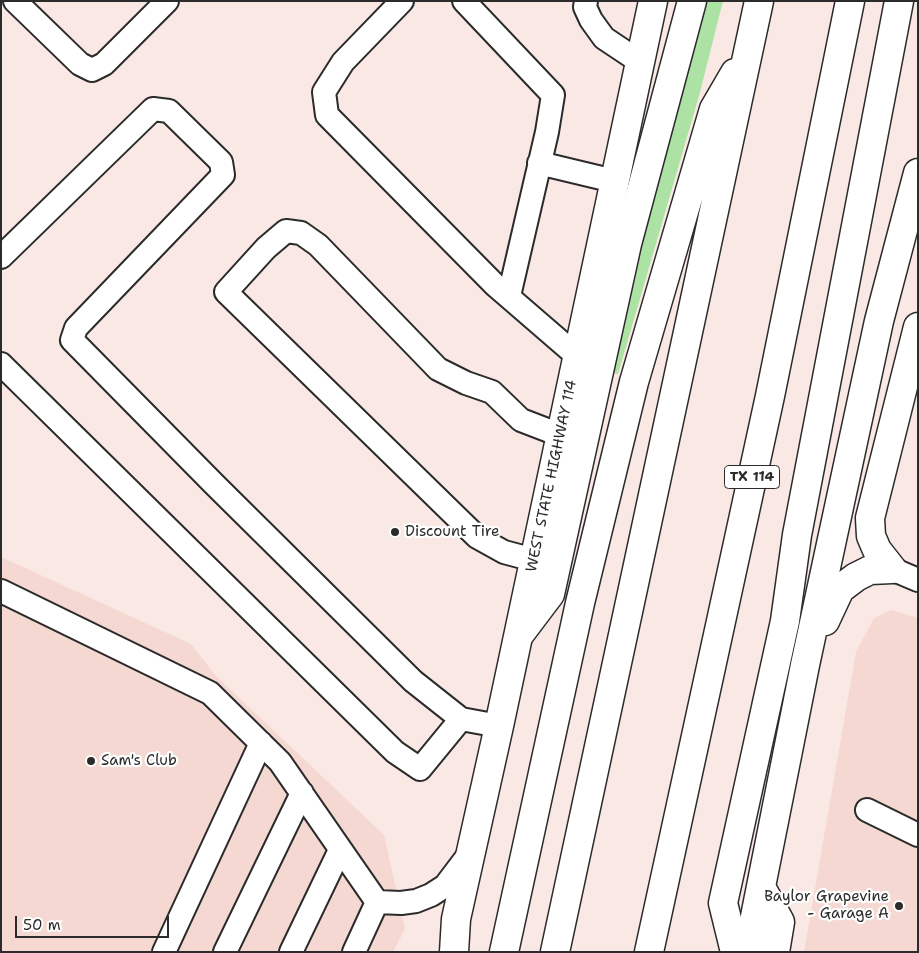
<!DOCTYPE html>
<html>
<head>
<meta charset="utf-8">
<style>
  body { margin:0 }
  #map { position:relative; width:919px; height:953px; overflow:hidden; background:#f9e8e4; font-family:"Shantell Sans",sans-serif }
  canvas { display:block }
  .frame { position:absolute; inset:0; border:2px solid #2b2b2b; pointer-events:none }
  .scale { position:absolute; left:15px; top:916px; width:154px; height:22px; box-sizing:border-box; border:2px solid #2b2b2b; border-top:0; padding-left:6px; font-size:15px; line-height:18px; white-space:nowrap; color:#2b2b2b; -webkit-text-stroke:4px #fff; paint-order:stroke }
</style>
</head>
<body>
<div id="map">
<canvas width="919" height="953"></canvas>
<div class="frame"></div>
<div class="scale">50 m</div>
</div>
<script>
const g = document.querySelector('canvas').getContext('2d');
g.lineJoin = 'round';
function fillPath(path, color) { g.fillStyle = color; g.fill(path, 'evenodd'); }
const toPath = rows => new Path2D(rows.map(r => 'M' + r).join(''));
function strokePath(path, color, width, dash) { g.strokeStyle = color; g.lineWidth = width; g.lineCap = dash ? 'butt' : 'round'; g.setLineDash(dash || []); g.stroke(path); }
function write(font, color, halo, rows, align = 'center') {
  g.font = font + ' "Shantell Sans",sans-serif'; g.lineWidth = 4.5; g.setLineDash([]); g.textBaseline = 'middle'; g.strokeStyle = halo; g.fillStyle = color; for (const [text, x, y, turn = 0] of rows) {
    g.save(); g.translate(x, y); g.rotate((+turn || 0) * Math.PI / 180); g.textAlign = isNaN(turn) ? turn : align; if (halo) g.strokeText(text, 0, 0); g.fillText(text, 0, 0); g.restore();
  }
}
const built = toPath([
  [1,557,191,644,216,676,384,835,405,929,393,952,1,952],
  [891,610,918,618,918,952,804,952,856,652,874,618]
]);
const green = toPath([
  [703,1,723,1,699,96,618,374,606,371]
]);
const minor = toPath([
  [15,1,80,64,92,70,104,64,167,1],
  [402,1,343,62,324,92,327,115,496,286,577,356],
  [464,1,553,95,547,132,509,296],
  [586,1,585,7,591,20,604,38,640,62],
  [539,163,614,181],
  [1,257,153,109,169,111,221,162,223,175,76,328,72,340,214,484,413,681,461,719,499,726],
  [1,364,395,752,420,769,461,719],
  [534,560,504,552,477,537,226,292,266,248,286,231,301,233,318,245,438,369,466,383,492,392,521,420,560,435],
  [892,569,918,580],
  [1,591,210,693,280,762,377,902],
  [867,810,918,835],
  [377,902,401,903,416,901,431,895,445,886,470,853],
  [164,952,261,743],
  [225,952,302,793],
  [291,952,340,850],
  [354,952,377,902]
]);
const major = toPath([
  [892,569,877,550,871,536,870,518,918,327],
  [825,621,840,589,856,577,870,570,892,569],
  [762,889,780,922,775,952],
  [454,952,456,919,499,726,653,1],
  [748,952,805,665,879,321,918,173]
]);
const highway = toPath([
  [519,635,550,594,627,244,692,1],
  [504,952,580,603,634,382,714,109,735,73],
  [555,952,759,1],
  [649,952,770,396,850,1],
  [735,952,723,903,785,621,797,535,899,1]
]);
const markers = [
  [395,532,5,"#2b2b2b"],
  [91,761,5,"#2b2b2b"],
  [899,906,5,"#2b2b2b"]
];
const shields = [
  [752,477,55]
];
const shieldNames = [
  ["TX 114",752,477]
];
const streetNames = [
  ["WEST STATE HIGHWAY 114",552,476,-78]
];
const poiNames = [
  ["Discount Tire",405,532],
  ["Sam's Club",101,761],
  ["Baylor Grapevine",889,897,"right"],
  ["- Garage A",889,914,"right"]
];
fillPath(built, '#f5d8d1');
fillPath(green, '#ace2a4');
strokePath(minor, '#2b2b2b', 26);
strokePath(major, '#2b2b2b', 31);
strokePath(highway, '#2b2b2b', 31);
strokePath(minor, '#fff', 22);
strokePath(major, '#fff', 28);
strokePath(highway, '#fff', 28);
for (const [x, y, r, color] of markers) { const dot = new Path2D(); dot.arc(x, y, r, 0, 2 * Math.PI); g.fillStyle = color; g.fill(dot); strokePath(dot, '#fff', 2); }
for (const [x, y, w] of shields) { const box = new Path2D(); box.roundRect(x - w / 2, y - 11.5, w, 23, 4); g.fillStyle = '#fff'; g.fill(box); strokePath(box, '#2b2b2b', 1); }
write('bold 14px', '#2b2b2b', null, shieldNames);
write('15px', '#2b2b2b', '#fff', streetNames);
write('15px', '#2b2b2b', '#fff', poiNames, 'left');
</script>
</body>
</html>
